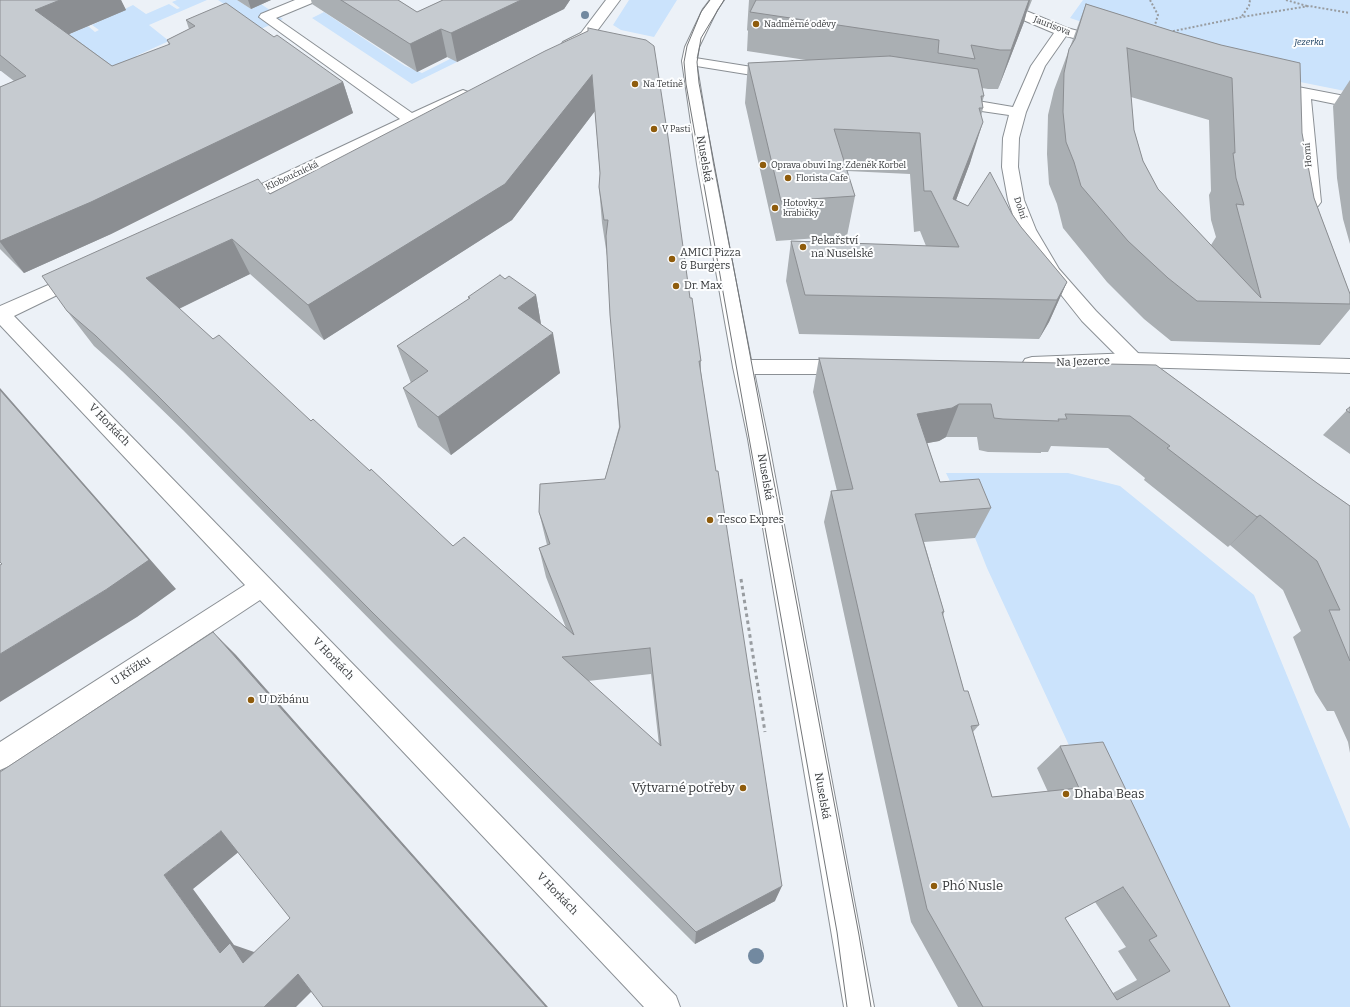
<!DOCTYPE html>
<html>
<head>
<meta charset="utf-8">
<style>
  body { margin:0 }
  canvas { display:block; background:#ecf1f7 }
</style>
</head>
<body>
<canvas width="1350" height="1007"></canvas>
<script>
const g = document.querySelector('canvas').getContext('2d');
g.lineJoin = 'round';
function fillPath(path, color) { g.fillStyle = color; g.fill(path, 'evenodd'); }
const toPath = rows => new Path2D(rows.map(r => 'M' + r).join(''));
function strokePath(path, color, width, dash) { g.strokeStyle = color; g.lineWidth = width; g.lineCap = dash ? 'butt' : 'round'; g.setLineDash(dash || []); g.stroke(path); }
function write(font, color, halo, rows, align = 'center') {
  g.font = font + ' Bitter,serif'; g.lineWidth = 4; g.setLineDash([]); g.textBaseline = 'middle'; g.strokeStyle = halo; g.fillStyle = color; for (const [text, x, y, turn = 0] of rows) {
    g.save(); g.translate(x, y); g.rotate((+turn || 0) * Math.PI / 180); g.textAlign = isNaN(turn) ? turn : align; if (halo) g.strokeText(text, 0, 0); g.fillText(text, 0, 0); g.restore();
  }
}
const green = toPath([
  [177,0,207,0,149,25,169,41,136,56,164,78,125,94,54,41,88,26,95,32,99,30,92,25,133,5,146,14,169,4,177,9,180,8,172,2],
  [218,0,237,0,251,9,261,4,283,19,261,29],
  [629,0,677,0,654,37,621,30,613,25],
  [1083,0,1350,0,1350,92,1275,77,1136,40,1070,18],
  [324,12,405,66,422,73,452,58,457,62,412,84,312,18],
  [946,473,1068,473,1120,486,1254,595,1350,829,1350,1007,1190,1007,987,568,964,510]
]);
const pathFar1 = toPath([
  [1150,0,1158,15,1154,28],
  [1286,0,1307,6],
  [1242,16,1249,6,1250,0],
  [1169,32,1242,17,1309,6,1350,13]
]);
const path = toPath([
  [741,579,765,732]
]);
const minor = toPath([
  [295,0,314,0,312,3,276,18,412,113,458,92,463,90,468,92,471,95,468,98,244,206,238,207,232,206,229,202,232,198,400,119,259,17,261,14,295,0],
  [606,0,620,0,591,39,573,48,568,49,563,48,561,45,563,42,581,33,606,0],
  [981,0,1000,0,1067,28,1082,32,1084,35,1082,38,1077,39,1066,36,1045,66,1026,112,1019,138,1018,167,1024,200,1036,230,1059,269,1096,311,1140,355,1156,365,1159,370,1156,375,1149,377,1142,375,1126,365,1082,321,1047,277,1018,230,1008,200,1002,167,1003,138,1009,115,954,107,949,105,946,102,949,99,954,97,1013,107,1031,66,1054,33,983,3,981,0],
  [689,57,777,71,782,72,784,75,782,78,777,79,684,64,682,61,684,58,689,57],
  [1272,82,1350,97,1350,107,1311,99,1321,202,1318,206,1312,207,1306,206,1303,202,1296,96,1267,90,1264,87,1267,84,1272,82],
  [78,272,84,274,87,278,84,282,14,316,676,996,680,1007,644,1007,260,600,9,766,0,770,0,742,245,585,0,325,0,306,78,272],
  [743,360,750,362,753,367,768,439,874,1007,844,1007,748,439,733,367,736,362,743,360]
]);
const tertiary = toPath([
  [710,0,724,0,717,10,699,47,696,61,713,164,751,360,847,360,854,362,857,367,854,372,847,374,743,374,736,372,733,367,697,164,682,61,685,47,703,9,710,0],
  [1133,353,1350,359,1350,373,1133,367,1032,371,1025,369,1022,364,1025,359,1032,357,1133,353]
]);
const tram = toPath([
  [710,0,701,12,687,46,684,62,686,84,837,932,847,1007],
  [724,0,701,38,697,62,699,83,859,935,871,1007]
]);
const trees = [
  [585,15,4],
  [756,956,8]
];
const wall = toPath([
  [0,0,121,0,126,10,69,34,112,66,169,45,167,40,189,29,186,20,274,37,343,82,353,113,111,234,24,273,0,249,0,87,14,81,1,71,0,71],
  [237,0,271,0,251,9],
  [311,0,398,0,417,12,443,0,570,0,564,9,457,62,447,57,417,72,312,4],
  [749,0,1032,0,1028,10,1027,10,1024,22,998,89,988,89,982,88,984,96,982,103,983,108,970,163,956,200,968,206,1012,214,1021,227,1067,282,1049,322,1039,339,799,334,786,281,791,241,926,246,920,231,914,232,910,174,847,171,855,196,847,236,776,241,745,103,748,63,806,60,747,51,748,31,747,30],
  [1086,4,1172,31,1221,45,1302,133,1314,198,1350,294,1350,309,1320,345,1171,341,1144,319,1107,282,1063,228,1057,204,1049,184,1047,154,1048,115,1054,90],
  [1131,97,1209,120,1211,191,1209,195,1211,220,1216,237,1211,245,1158,189,1143,161,1134,130],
  [588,31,690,298,701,361,701,372,775,901,695,944,389,639,183,430,122,371,94,346,67,311,270,194],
  [595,111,600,175,599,187,602,223,607,256,619,427,605,479,539,512,547,545,539,548,546,577,566,628,453,546,311,421,213,339,179,309,250,274,324,340,512,220],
  [651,674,659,745,588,681],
  [1350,80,1350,244,1343,219,1337,178,1333,106],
  [505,279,536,295,541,324,560,373,451,455,418,427,403,388,411,383,397,346,469,299,468,297],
  [819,358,1156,365,1317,483,1350,506,1350,753,1348,742,1334,711,1327,711,1315,692,1293,637,1301,631,1283,590,1230,545,1228,547,1144,480,1145,478,1108,448,1051,446,1048,452,1041,452,1041,453,988,452,979,450,977,437,946,437,939,441,927,443,940,482,991,508,975,538,924,542,944,612,943,616,964,691,979,725,973,732,992,797,1048,792,1037,768,1060,746,1230,1007,958,1007,911,922,824,522,831,491,837,491,813,392],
  [1095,902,1126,947,1118,951,1137,980,1113,993,1065,918],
  [1350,407,1350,454,1323,435]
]);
const shadedWall = toPath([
  [60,0,121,0,126,10,53,41,35,10],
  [248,0,271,0,251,9],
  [521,0,570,0,564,9,457,62,451,33],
  [1029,0,1030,0,1024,22,998,89,1011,50],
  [441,29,447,57,417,72,410,44],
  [592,75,595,111,512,220,324,340,308,305],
  [343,82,353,113,111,234,24,273,0,242,0,241],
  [983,122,970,163,947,224,953,199],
  [232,239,250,274,168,314,146,278],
  [1067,282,1049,322,1039,339,1057,300],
  [536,295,543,336,518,308],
  [553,333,560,373,451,455,438,417],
  [0,388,176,589,137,617,0,702,0,654,107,589,0,390],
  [959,404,946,437,939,441,906,447,917,414],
  [1260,515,1228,547,1257,517],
  [213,632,236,655,548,1007,546,1007],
  [221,831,246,846,193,889,234,945,257,953,243,963,220,953,164,875],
  [782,886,775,901,695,944,696,932],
  [298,974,321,982,296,1007,264,1007]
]);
const building = toPath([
  [0,0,60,0,35,10,112,66,170,44,167,40,195,26,186,20,226,3,274,37,277,35,343,82,91,202,0,241,0,87,26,76,0,55,0,0],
  [341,0,398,0,417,12,443,0,521,0,451,33,441,29,410,44,341,0],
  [756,0,1029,0,1011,50,1000,50,971,45,975,59,938,53,939,40,750,12,756,0],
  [1086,4,1172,31,1221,45,1300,63,1302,133,1314,198,1350,294,1350,304,1197,301,1168,278,1128,241,1081,186,1074,162,1066,142,1063,112,1064,73,1069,49,1075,39,1086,4],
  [1127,48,1232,78,1235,153,1233,153,1236,178,1244,205,1236,204,1261,298,1158,189,1143,161,1134,130,1127,48],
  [588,28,646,40,654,46,668,137,690,298,692,298,701,361,699,361,716,471,718,471,782,886,696,932,372,612,159,397,96,336,67,311,42,276,258,179,270,194,545,51,588,31,588,28],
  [592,75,600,173,599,187,604,220,608,220,606,236,610,315,620,427,605,479,540,484,539,512,550,544,539,548,574,635,464,537,453,546,371,469,370,471,313,419,311,421,219,335,213,339,146,278,232,239,308,305,505,184,592,75],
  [650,648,661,746,562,657,650,648],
  [890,56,978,69,984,96,981,96,983,108,979,108,983,122,953,199,968,206,990,172,1012,214,1021,227,1067,282,1057,300,805,295,791,241,959,247,931,191,924,191,920,133,834,129,855,196,781,201,748,63,890,56],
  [500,275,505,279,509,276,536,295,518,308,553,333,438,417,403,388,428,371,397,346,470,298,468,297,500,275],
  [819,358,1156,365,1317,483,1350,506,1350,661,1329,610,1340,610,1317,561,1260,515,1257,517,1167,448,1170,446,1130,416,1065,414,1067,419,1058,419,1059,421,1003,419,994,418,991,404,959,404,952,408,917,414,940,482,979,479,991,508,915,514,944,612,942,612,964,691,968,691,979,725,971,726,992,797,1079,788,1060,746,1103,742,1230,1007,983,1007,927,909,831,491,853,489,819,358],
  [1123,887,1157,936,1149,940,1170,971,1117,1000,1065,918,1123,887],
  [0,390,149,560,107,589,0,654,0,565,2,564,0,562,0,390],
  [1350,407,1350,413,1346,410,1350,407],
  [213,632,546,1007,323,1007,298,974,264,1007,0,1007,0,772,213,632],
  [221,831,290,918,243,963,230,943,220,953,164,875,221,831]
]);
const markers = [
  [756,24,4,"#8f5c0c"],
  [635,84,4,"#8f5c0c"],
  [654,129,4,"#8f5c0c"],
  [763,165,4,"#8f5c0c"],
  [788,178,4,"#8f5c0c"],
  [775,208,4,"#8f5c0c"],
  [803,247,4,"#8f5c0c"],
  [672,259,4,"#8f5c0c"],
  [676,286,4,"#8f5c0c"],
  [710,520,4,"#8f5c0c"],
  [251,700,4,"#8f5c0c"],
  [743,788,4,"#8f5c0c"],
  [1066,794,4,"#8f5c0c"],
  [934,886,4,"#8f5c0c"]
];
const farPoinames = [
  ["Nadměrné oděvy",764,24],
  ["Na Tetíně",643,84],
  ["V Pasti",662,129],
  ["Oprava obuvi Ing. Zdeněk Korbel",771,165],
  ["Florista Cafe",796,178],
  ["Hotovky z",783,203],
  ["krabičky",783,213]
];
const farStreetnames = [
  ["Jaurisova",1052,26,21],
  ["Horní",1308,155,-95],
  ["Kloboučnická",292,176,-25],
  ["Dolní",1020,208,72]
];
const farParknames = [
  ["Jezerka",1309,42]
];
const streetNames = [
  ["Nuselská",704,159,80],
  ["Na Jezerce",1083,362,-2],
  ["V Horkách",109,425,46],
  ["Nuselská",765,477,80],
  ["V Horkách",333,659,46],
  ["U Křížku",131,671,-33],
  ["Nuselská",822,796,80],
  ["V Horkách",557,894,46]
];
const poiNames = [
  ["Pekařství",811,241],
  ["na Nuselské",811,254],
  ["AMICI Pizza",680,253],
  ["& Burgers",680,266],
  ["Dr. Max",684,286],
  ["Tesco Expres",718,520],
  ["U Džbánu",259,700]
];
const nearPoinames = [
  ["Výtvarné potřeby",735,788,"right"],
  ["Dhaba Beas",1074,794],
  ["Phó Nusle",942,886]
];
fillPath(green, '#cbe3fc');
strokePath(minor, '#8b9095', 2);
strokePath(tertiary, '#8b9095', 2);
strokePath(pathFar1, '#989ca0', 2, [2, 2]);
strokePath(path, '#989ca0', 3, [3.5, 3.5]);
fillPath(minor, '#fff');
fillPath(tertiary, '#fff');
strokePath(tram, '#737679', 1);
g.fillStyle = '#7289a0';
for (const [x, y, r] of trees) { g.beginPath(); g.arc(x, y, r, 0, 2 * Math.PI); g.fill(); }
fillPath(wall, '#aaafb3');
fillPath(shadedWall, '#8b8e92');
fillPath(building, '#c6cbd0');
strokePath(building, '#8b8e92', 1);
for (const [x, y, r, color] of markers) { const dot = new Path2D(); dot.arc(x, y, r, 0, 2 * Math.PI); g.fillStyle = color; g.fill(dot); strokePath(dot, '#fdfeff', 1.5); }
write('9px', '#353739', '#fdfeff', farPoinames, 'left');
write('9px', '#353739', '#fdfeff', farStreetnames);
write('italic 9px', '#0e3458', '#fdfeff', farParknames);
write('11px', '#353739', '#fdfeff', streetNames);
write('11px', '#353739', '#fdfeff', poiNames, 'left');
write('13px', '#353739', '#fdfeff', nearPoinames, 'left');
</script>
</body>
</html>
